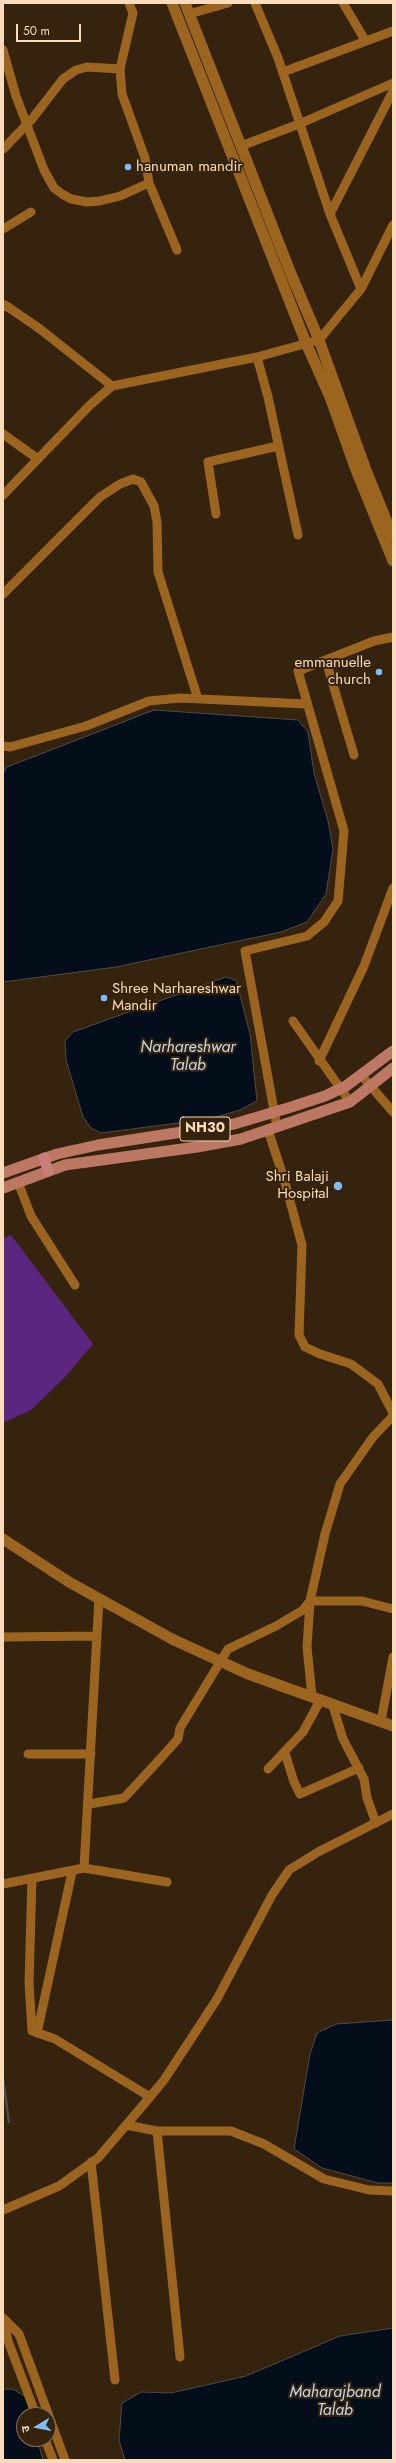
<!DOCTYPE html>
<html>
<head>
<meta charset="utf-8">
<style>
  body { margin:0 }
  #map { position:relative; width:396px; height:2463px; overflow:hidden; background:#35230e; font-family:Jost,"Noto Sans Devanagari",sans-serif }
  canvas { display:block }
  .frame { position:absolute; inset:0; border:4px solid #fadbbb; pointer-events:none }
  .north { position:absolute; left:16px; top:2407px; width:40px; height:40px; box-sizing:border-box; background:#35230e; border:1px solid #846d53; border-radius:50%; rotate:260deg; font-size:11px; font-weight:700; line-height:16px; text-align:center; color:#fadbbb }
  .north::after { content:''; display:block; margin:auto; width:14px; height:18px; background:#7ebdf9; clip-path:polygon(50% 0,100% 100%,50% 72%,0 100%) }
  .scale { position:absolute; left:16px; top:24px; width:65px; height:18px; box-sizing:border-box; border:2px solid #fadbbb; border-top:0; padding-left:5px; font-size:12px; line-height:14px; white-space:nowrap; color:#fadbbb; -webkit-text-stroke:3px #35230e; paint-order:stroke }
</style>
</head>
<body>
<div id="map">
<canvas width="396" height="2463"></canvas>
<div class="frame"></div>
<div class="north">उ</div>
<div class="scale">50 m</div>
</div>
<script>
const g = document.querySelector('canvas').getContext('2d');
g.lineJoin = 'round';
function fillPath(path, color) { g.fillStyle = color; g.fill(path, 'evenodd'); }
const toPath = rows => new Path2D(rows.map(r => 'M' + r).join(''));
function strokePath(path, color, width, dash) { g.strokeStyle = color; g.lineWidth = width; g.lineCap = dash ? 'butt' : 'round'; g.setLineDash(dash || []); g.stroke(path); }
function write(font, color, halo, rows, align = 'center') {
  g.font = font + ' Jost,sans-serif'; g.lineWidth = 4; g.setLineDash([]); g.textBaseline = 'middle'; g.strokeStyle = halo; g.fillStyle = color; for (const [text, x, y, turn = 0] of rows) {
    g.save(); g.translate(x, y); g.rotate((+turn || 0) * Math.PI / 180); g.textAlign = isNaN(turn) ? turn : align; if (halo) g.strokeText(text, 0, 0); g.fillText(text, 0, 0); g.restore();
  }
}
const green = toPath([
  [11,1235,93,1344,65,1377,31,1410,3,1423,3,1238]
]);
const water = toPath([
  [154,710,298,720,308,732,314,773,328,821,333,849,326,894,307,922,281,932,116,967,3,982,3,773,7,767,154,710],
  [226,977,236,980,250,1034,257,1101,240,1110,209,1119,101,1133,91,1128,83,1117,66,1060,65,1041,73,1032,226,977],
  [393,2020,393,2183,378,2183,322,2168,294,2149,310,2054,317,2033,336,2024,393,2020],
  [393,2328,393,2460,125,2460,119,2440,122,2403,141,2392,171,2393,246,2376,340,2336,393,2328],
  [3,2389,13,2389,26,2397,31,2415,24,2415,24,2439,37,2439,43,2460,3,2460,3,2389]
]);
const stream = toPath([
  [3,2079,9,2122]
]);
const minor = toPath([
  [129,3,133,13,120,69,122,94,145,158,149,183,177,250],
  [255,3,278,58,330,214,361,289],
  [343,3,365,40],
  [189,14,228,3],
  [3,50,16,96,44,170,54,188,62,194,71,199,87,202,100,201,120,196,149,183],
  [283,72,393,31],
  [241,146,299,124,393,83],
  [3,149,32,119,63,79,76,70,87,67,120,69],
  [330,214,393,91],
  [3,229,31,212],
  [3,307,5,305,40,329,112,386],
  [257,357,268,397,298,535],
  [3,434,38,459],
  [3,495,90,405,112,386,257,357,319,340,361,289,393,225],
  [216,514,208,462,278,446],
  [3,594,100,497,120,484,133,479,141,482,154,506,157,522,158,572,198,699],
  [326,661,354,755],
  [3,746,10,747,86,726,149,701,180,698,306,704],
  [293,1021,350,1102],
  [319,1061,364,966,393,888],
  [362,1076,393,1112],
  [277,1127,245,951,307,936,324,922,338,901,344,831,298,671,374,641,393,637],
  [268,1130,284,1179,302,1245,299,1335,305,1347,320,1354,351,1364,378,1384,393,1413],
  [18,1182,31,1216,75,1285],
  [3,1637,97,1636],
  [312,1696,307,1647,310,1601,362,1601,393,1609],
  [332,1703,343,1739,364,1779,367,1798,376,1823],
  [381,1721,393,1657],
  [285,1753,294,1782,300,1794,359,1768],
  [28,1754,91,1754],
  [268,1769,303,1732,321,1699],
  [89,1804,124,1798,160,1759,178,1739,180,1728,228,1649,276,1626,303,1610,310,1601,325,1534,340,1484,373,1437,393,1416],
  [84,1868,167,1882],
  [32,1878,29,1983,32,2031,55,2039,150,2097],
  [3,1884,84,1868,99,1598],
  [37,2033,72,1872],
  [126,2125,157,2131,231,2131,264,2144,324,2179,369,2190,393,2191],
  [157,2131,180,2357],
  [91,2162,115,2380],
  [3,2210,59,2186,98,2158,150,2097,164,2080,217,1999,272,1895,289,1870,318,1852,393,1814],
  [3,2318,8,2341,36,2415],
  [4,2319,19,2334,65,2460],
  [45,2439,53,2460]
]);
const tertiary = toPath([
  [172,3,306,343,330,397,356,470,393,561],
  [185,3,291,274,319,340,366,470,393,537],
  [3,1539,69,1582,172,1639,248,1674,393,1726]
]);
const primary = toPath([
  [3,1173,57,1154,98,1145,234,1124,288,1108,325,1096,346,1086,393,1051],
  [3,1188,65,1165,197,1147,241,1139,350,1102,393,1068]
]);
const trunk = toPath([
  [44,1158,48,1171]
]);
const markers = [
  [128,167,4,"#7ebdf9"],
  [379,672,4,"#7ebdf9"],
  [104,998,4,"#7ebdf9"],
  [338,1186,5,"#7ebdf9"]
];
const shields = [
  [205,1129,50]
];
const shieldNames = [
  ["NH30",205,1129]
];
const poiNames = [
  ["hanuman mandir",136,167],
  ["emmanuelle",371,663,"right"],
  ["church",371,680,"right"],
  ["Shree Narhareshwar",112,989],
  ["Mandir",112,1006],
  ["Shri Balaji",329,1177,"right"],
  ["Hospital",329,1194,"right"]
];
const waterNames = [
  ["Narhareshwar",188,1048],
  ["Talab",188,1066],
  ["Maharajband",335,2393],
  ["Talab",335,2411]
];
fillPath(green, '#5b267f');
fillPath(water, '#030e1a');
strokePath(water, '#4d4c4a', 1);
strokePath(stream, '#4d4c4a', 2.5);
strokePath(minor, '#9b651f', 9);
strokePath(tertiary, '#9b651f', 11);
strokePath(primary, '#bd7864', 11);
strokePath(trunk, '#c87e7b', 11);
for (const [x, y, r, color] of markers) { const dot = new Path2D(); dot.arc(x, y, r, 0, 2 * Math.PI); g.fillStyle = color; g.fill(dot); strokePath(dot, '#35230e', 1.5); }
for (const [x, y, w] of shields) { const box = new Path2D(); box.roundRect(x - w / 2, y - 12, w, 24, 3); g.fillStyle = '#35230e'; g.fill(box); strokePath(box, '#fadbbb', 1); }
write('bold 14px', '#fadbbb', null, shieldNames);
write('15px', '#fadbbb', '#35230e', poiNames, 'left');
write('italic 16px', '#c3d8ee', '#35230e', waterNames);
</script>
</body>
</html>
